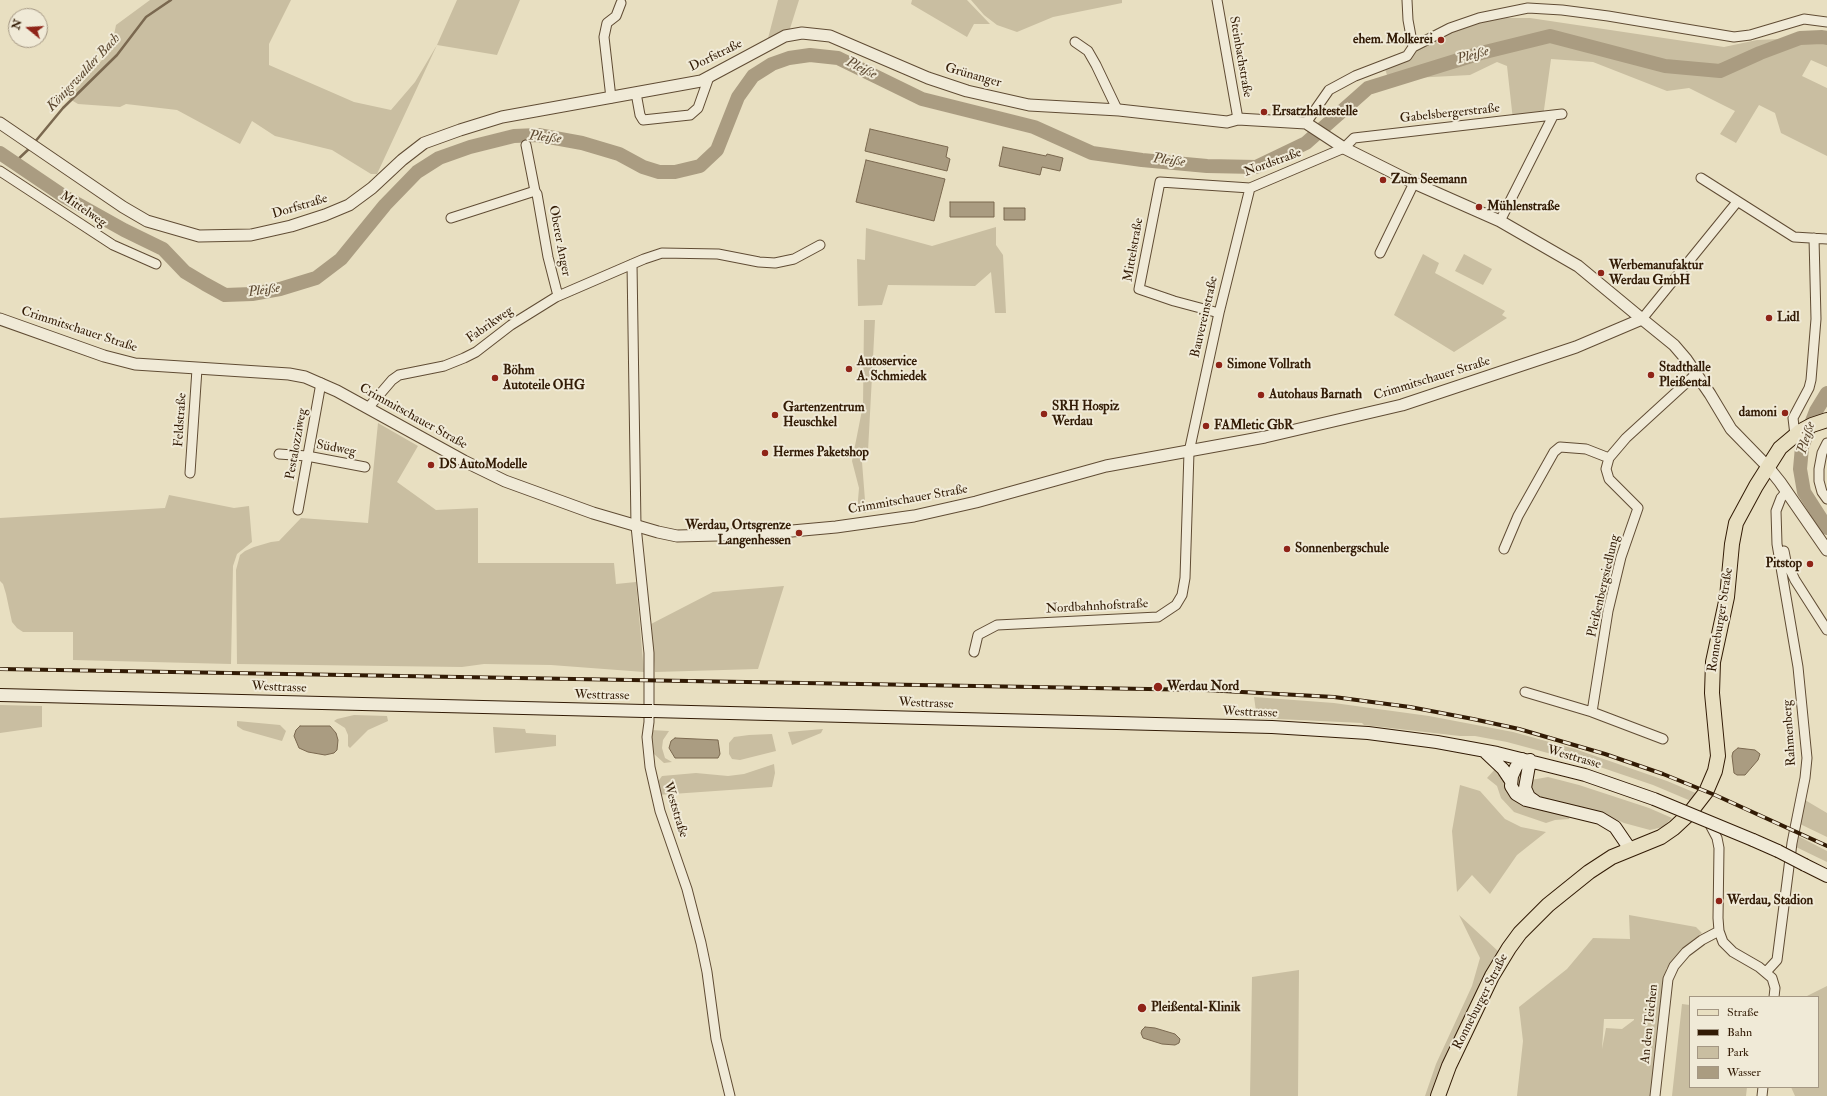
<!DOCTYPE html>
<html>
<head>
<meta charset="utf-8">
<style>
  body { margin:0 }
  #map { position:relative; width:1827px; height:1096px; overflow:hidden; background:#e8dfc1; font-family:"IM FELL Double Pica",serif }
  canvas { display:block }
  .legend { position:absolute; left:1689px; top:996px; width:130px; height:92px; box-sizing:border-box; background:#f0ead7; border:1px solid #a49783; margin:0; padding:5px 7px; list-style:none; font-size:12px; color:#321b05 }
  .legend li { display:flex; align-items:center; gap:8px; height:20px }
  .legend b { width:20px; border:1px solid #a49783 }
  .north { position:absolute; left:8px; top:8px; width:40px; height:40px; box-sizing:border-box; background:#f0ead7; border:1px solid #a49783; border-radius:50%; rotate:288deg; font-size:11px; font-weight:700; line-height:16px; text-align:center; color:#321b05 }
  .north::after { content:''; display:block; margin:auto; width:14px; height:18px; background:#8f2418; clip-path:polygon(50% 0,100% 100%,50% 72%,0 100%) }
</style>
</head>
<body>
<div id="map">
<canvas width="1827" height="1096"></canvas>
<ul class="legend">
<li><b style="height:5px;background:#e8dfc1"></b>Straße</li>
<li><b style="height:5px;background:#321b05"></b>Bahn</li>
<li><b style="height:11px;background:#c9bea1"></b>Park</li>
<li><b style="height:11px;background:#aa9c81"></b>Wasser</li>
</ul>
<div class="north">N</div>
</div>
<script>
const g = document.querySelector('canvas').getContext('2d');
g.lineJoin = 'round';
function fillPath(path, color) { g.fillStyle = color; g.fill(path, 'evenodd'); }
const toPath = rows => new Path2D(rows.map(r => 'M' + r).join(''));
function strokePath(path, color, width, dash) { g.strokeStyle = color; g.lineWidth = width; g.lineCap = dash ? 'butt' : 'round'; g.setLineDash(dash || []); g.stroke(path); }
function write(font, color, halo, rows, align = 'center') {
  g.font = font + ' "IM FELL Double Pica",serif'; g.lineWidth = 4; g.setLineDash([]); g.textBaseline = 'middle'; g.strokeStyle = halo; g.fillStyle = color; for (const [text, x, y, turn = 0] of rows) {
    g.save(); g.translate(x, y); g.rotate((+turn || 0) * Math.PI / 180); g.textAlign = isNaN(turn) ? turn : align; if (halo) g.strokeText(text, 0, 0); g.fillText(text, 0, 0); g.restore();
  }
}
const green = toPath([
  [150,0,291,0,269,44,269,65,354,102,391,110,415,82,437,45,457,0,520,0,497,55,437,45,377,174,371,174,332,150,275,136,252,121,240,144,177,110,126,104,120,107,78,104,68,98,111,50,116,25],
  [778,0,799,0,788,35,766,46],
  [912,0,967,0,990,24,974,24,967,37,911,4],
  [971,0,1122,0,1122,3,1053,17,1017,32,997,25,984,15],
  [1479,18,1530,18,1724,47,1757,40,1822,37,1827,38,1827,67,1811,60,1802,76,1827,88,1827,156,1781,133,1775,113,1759,105,1736,143,1720,134,1735,111,1689,88,1667,91,1593,62,1551,59,1543,117,1513,120,1507,66,1497,62,1470,75,1394,79,1389,82,1384,65,1407,56,1413,47],
  [996,227,996,245,1003,255,1006,313,995,313,991,272,975,286,888,285,882,305,858,306,857,259,865,260,866,228,932,246],
  [1423,254,1439,263,1435,273,1505,311,1502,315,1507,318,1454,352,1394,315],
  [1464,254,1492,269,1483,285,1455,271],
  [864,320,875,320,868,451,862,462,866,513,857,512,859,488,852,461,863,405],
  [378,423,418,446,397,482,436,510,478,508,478,563,614,563,616,584,636,582,644,672,551,665,484,664,462,667,237,664,236,570,240,555,245,551,254,547,271,542,279,541,301,518,368,523],
  [169,495,234,508,249,506,252,542,237,554,233,566,231,664,73,660,73,632,23,632,17,628,12,622,6,594,3,584,0,581,0,518,165,508],
  [784,586,758,669,655,672,651,624,713,592],
  [1254,697,1334,703,1429,716,1513,732,1575,749,1667,781,1698,794,1691,801,1653,785,1600,767,1507,742,1475,736,1460,736,1364,725,1362,723,1257,718],
  [0,705,42,706,42,727,0,733],
  [354,715,387,716,388,721,368,730,350,748,348,746,348,735,345,728,334,721,337,719],
  [237,721,280,725,286,731,282,741,243,730,237,726],
  [493,727,525,729,526,733,556,735,556,746,495,753],
  [823,729,821,733,792,745,788,732],
  [651,730,669,731,663,740,662,748,665,758,672,762,664,763,654,754,651,746],
  [772,734,776,751,740,760,732,759,729,754,729,743,734,737,749,735],
  [774,764,775,773,772,787,658,795,657,783,662,776,696,773,728,776,744,774],
  [1496,768,1505,781,1570,815,1569,819,1555,820,1546,823,1514,812,1501,798,1497,786,1487,778],
  [1548,777,1579,785,1649,808,1672,818,1663,827,1650,830,1624,823,1599,812,1543,801,1528,789,1531,780],
  [1460,785,1480,791,1505,819,1521,827,1546,832,1517,855,1490,894,1472,875,1457,892,1452,831],
  [1805,800,1827,813,1827,837,1800,824],
  [1798,836,1827,851,1827,862,1796,847],
  [1459,915,1499,952,1448,1051,1431,1096,1425,1096,1436,1064,1472,986,1480,958],
  [1629,915,1696,927,1702,933,1689,943,1666,969,1668,979,1655,1096,1517,1096,1523,1041,1519,1007,1567,969,1593,938,1630,939],
  [1604,1019,1634,1019,1634,1020,1622,1029,1606,1028,1602,1049],
  [1299,970,1298,1096,1250,1096,1252,977],
  [1827,986,1827,1096,1795,1096,1791,1087,1818,1087,1818,997,1805,997],
  [1682,1004,1690,1005,1690,1087,1747,1087,1746,1096,1672,1096]
]);
const water = toPath([
  [870,129,948,147,946,157,950,159,947,171,865,151,870,129],
  [1003,147,1046,156,1047,154,1063,158,1060,171,1042,167,1040,175,999,166,1003,147],
  [866,160,945,179,934,221,856,202,866,160],
  [950,202,994,202,994,217,950,217,950,202],
  [1004,208,1025,208,1025,220,1004,220,1004,208],
  [300,726,330,726,336,733,338,740,337,750,334,753,325,755,308,752,299,748,294,736,296,730,300,726],
  [675,738,718,740,720,754,718,758,675,758,669,748,671,741,675,738],
  [1738,748,1755,750,1760,754,1758,760,1745,775,1737,775,1734,773,1732,756,1733,752,1738,748],
  [1145,1027,1155,1028,1175,1034,1180,1039,1179,1043,1175,1045,1162,1044,1143,1038,1141,1033,1142,1030,1145,1027]
]);
const stream = toPath([
  [34,143,63,108,117,55,146,17,171,0],
  [14,163,31,147]
]);
const river = toPath([
  [0,153,65,197,124,230,163,249,185,272,205,284,225,295,252,294,280,289,316,278,341,259,385,205,417,172,439,158,470,147,514,136,538,135,582,143,619,154,643,167,659,172,675,172,700,166,717,150,738,97,753,76,772,64,789,58,810,55,838,58,922,99,1034,127,1092,153,1142,160,1207,166,1256,167,1306,143,1368,88,1481,53,1550,36,1665,66,1720,71,1760,53,1800,38,1822,37,1827,38],
  [1827,393,1816,411,1802,447,1800,469,1804,492,1827,528]
]);
const minor = toPath([
  [1217,0,1238,119],
  [1407,0,1408,20,1413,47],
  [1075,42,1088,51,1096,65,1117,109],
  [636,93,640,115,643,120,690,115,698,108,709,77],
  [611,98,604,37,607,23,616,16,621,3],
  [1306,123,1329,90,1355,76,1407,56,1413,47,1450,28,1479,18,1528,8,1562,10,1608,16,1734,37,1750,35,1804,19,1827,22],
  [526,145,535,191,537,194,548,257,558,296],
  [0,171,113,245,156,264],
  [1701,178,1794,237,1827,239],
  [451,218,535,191],
  [1500,221,1553,116],
  [1380,253,1414,183],
  [632,264,636,526,649,653,649,722,647,737,650,767,660,811,687,889,701,943,707,972,716,1039,730,1096],
  [1219,313,1174,301,1139,289,1160,182,1250,188,1344,148,1354,138,1562,114],
  [1642,319,1737,202],
  [368,408,392,380,399,375,444,366,464,358,476,352,511,325,556,297,644,259,662,253,718,254,759,262,775,263,794,259,820,245],
  [1795,435,1793,418,1809,388,1811,380,1816,319,1814,238],
  [1827,443,1822,453,1819,469,1819,481,1822,492,1827,499],
  [279,454,307,456,365,467],
  [190,473,197,369],
  [298,510,321,383],
  [1504,549,1518,516,1554,452,1560,447,1586,449,1609,458],
  [1784,551,1786,561,1795,580,1827,630],
  [974,652,978,635,997,625,1158,617,1176,605,1182,595,1185,578,1189,452,1219,313,1250,188],
  [1525,692,1592,712,1663,739],
  [1592,712,1608,611,1621,557,1638,508,1609,479,1606,469,1609,458,1626,438,1697,373],
  [1708,821,1717,838,1719,848,1718,918,1719,931,1723,942,1733,952,1759,967,1772,978,1775,988,1774,997],
  [1766,972,1777,960,1792,843,1805,778,1807,758,1798,667,1777,544,1776,511,1781,498,1787,491],
  [1655,1096,1668,979,1674,966,1686,952,1702,940,1719,931],
  [1762,1096,1763,1087]
]);
const tertiary = toPath([
  [0,123,123,207,147,221,199,236,251,235,291,226,325,215,349,205,372,188,402,160,424,143,460,130,502,117,701,81,785,36,802,33,830,36,928,78,967,91,1029,105,1119,110,1227,122,1238,119,1306,123,1344,148,1414,183,1500,221,1578,266,1642,319],
  [0,319,104,356,135,364,289,374,305,377,337,391,464,461,505,481,593,513,658,532,677,536,759,534,836,527,914,516,976,502,1106,466,1265,437,1402,405,1576,347,1642,319,1674,345,1686,359,1710,394,1731,429,1768,467,1780,482,1827,550]
]);
const secondary = toPath([
  [0,695,644,711],
  [652,711,1272,727,1368,733,1437,742,1497,753,1585,775,1654,799],
  [1484,751,1503,769,1511,781],
  [1522,759,1516,767,1512,776,1511,786,1516,794,1526,800,1600,818,1615,827,1630,849],
  [1530,760,1525,788,1529,797,1536,802],
  [1753,840,1778,851],
  [1805,865,1827,876]
]);
const primary = toPath([
  [1438,1096,1449,1066,1492,976,1509,948,1520,933,1548,905,1589,872,1612,857,1661,837,1674,828,1689,814,1706,792,1715,771,1718,756,1712,693,1713,662,1727,597,1732,544,1736,523,1756,486,1780,448,1799,432,1812,425,1827,420]
]);
const rail = toPath([
  [0,669,1205,690,1334,697,1410,707,1473,719,1519,729,1605,754,1663,774,1715,795,1827,846]
]);
const secondaryBridge = toPath([
  [644,711,652,711],
  [1654,799,1753,840],
  [1778,851,1805,865]
]);
const markers = [
  [1441,40,4,"#8f2418"],
  [1264,112,4,"#8f2418"],
  [1383,180,4,"#8f2418"],
  [1479,207,4,"#8f2418"],
  [1601,273,4,"#8f2418"],
  [1769,318,4,"#8f2418"],
  [1219,365,4,"#8f2418"],
  [849,369,4,"#8f2418"],
  [1651,375,4,"#8f2418"],
  [495,378,4,"#8f2418"],
  [1261,395,4,"#8f2418"],
  [1785,413,4,"#8f2418"],
  [1044,414,4,"#8f2418"],
  [775,415,4,"#8f2418"],
  [1206,426,4,"#8f2418"],
  [765,453,4,"#8f2418"],
  [431,465,4,"#8f2418"],
  [799,533,4,"#8f2418"],
  [1287,549,4,"#8f2418"],
  [1810,564,4,"#8f2418"],
  [1158,687,5,"#8f2418"],
  [1719,901,4,"#8f2418"],
  [1142,1008,5,"#8f2418"]
];
const poiNames = [
  ["ehem. Molkerei",1433,40,"right"],
  ["Ersatzhaltestelle",1272,112],
  ["Zum Seemann",1391,180],
  ["Mühlenstraße",1487,207],
  ["Werbemanufaktur",1609,266],
  ["Werdau GmbH",1609,281],
  ["Lidl",1777,318],
  ["Autoservice",857,362],
  ["A. Schmiedek",857,377],
  ["Simone Vollrath",1227,365],
  ["Stadthalle",1659,368],
  ["Pleißental",1659,383],
  ["Böhm",503,371],
  ["Autoteile OHG",503,386],
  ["Autohaus Barnath",1269,395],
  ["SRH Hospiz",1052,407],
  ["Werdau",1052,422],
  ["Gartenzentrum",783,408],
  ["Heuschkel",783,423],
  ["damoni",1777,413,"right"],
  ["FAMletic GbR",1214,426],
  ["Hermes Paketshop",773,453],
  ["DS AutoModelle",439,465],
  ["Werdau, Ortsgrenze",791,526,"right"],
  ["Langenhessen",791,541,"right"],
  ["Sonnenbergschule",1295,549],
  ["Pitstop",1802,564,"right"],
  ["Werdau Nord",1167,687],
  ["Werdau, Stadion",1727,901],
  ["Pleißental-Klinik",1151,1008]
];
const streetNames = [
  ["Dorfstraße",716,56,-26],
  ["Steinbachstraße",1240,57,80],
  ["Grünanger",973,76,16],
  ["Gabelsbergerstraße",1450,114,-6],
  ["Nordstraße",1273,163,-20],
  ["Dorfstraße",300,207,-17],
  ["Mittelweg",83,210,34],
  ["Oberer Anger",559,241,79],
  ["Mittelstraße",1134,250,-80],
  ["Bauvereinstraße",1205,317,-77],
  ["Fabrikweg",490,325,-35],
  ["Crimmitschauer Straße",79,330,18],
  ["Crimmitschauer Straße",1432,379,-17],
  ["Crimmitschauer Straße",413,417,29],
  ["Feldstraße",181,420,-86],
  ["Pestalozziweg",297,444,-80],
  ["Südweg",336,449,11],
  ["Crimmitschauer Straße",908,500,-10],
  ["Pleißenbergsiedlung",1604,586,-77],
  ["Nordbahnhofstraße",1097,607,-3],
  ["Ronneburger Straße",1721,620,-81],
  ["Westtrasse",279,688,2],
  ["Westtrasse",602,696,1],
  ["Westtrasse",926,704,2],
  ["Westtrasse",1250,713,2],
  ["Rahmenberg",1790,733,-94],
  ["Westtrasse",1574,758,16],
  ["Weststraße",675,810,73],
  ["Ronneburger Straße",1481,1002,-63],
  ["An den Teichen",1650,1024,-84]
];
const waterNames = [
  ["Pleiße",1473,56,-16],
  ["Pleiße",861,69,26],
  ["Königswalder Bach",84,73,-47],
  ["Pleiße",545,138,6],
  ["Pleiße",1169,161,7],
  ["Pleiße",264,291,-8],
  ["Pleiße",1807,438,-73]
];
fillPath(green, '#c9bea1');
fillPath(water, '#aa9c81');
strokePath(water, '#7a684f', 1);
strokePath(stream, '#7a684f', 2.5);
strokePath(river, '#aa9c81', 14);
strokePath(minor, '#604c34', 11);
strokePath(tertiary, '#604c34', 13);
strokePath(secondary, '#321b05', 14);
strokePath(primary, '#321b05', 16);
strokePath(minor, '#f0ead7', 9);
strokePath(tertiary, '#f0ead7', 11);
strokePath(secondary, '#f0ead7', 12);
strokePath(primary, '#e8dfc1', 14);
strokePath(rail, '#321b05', 4);
strokePath(rail, '#f0ead7', 2.5, [8]);
strokePath(secondaryBridge, '#321b05', 14, []);
strokePath(secondaryBridge, '#f0ead7', 12);
for (const [x, y, r, color] of markers) { const dot = new Path2D(); dot.arc(x, y, r, 0, 2 * Math.PI); g.fillStyle = color; g.fill(dot); strokePath(dot, '#f0ead7', 1.5); }
write('bold 13px', '#321b05', '#f0ead7', poiNames, 'left');
write('13px', '#321b05', '#f0ead7', streetNames);
write('italic 14px', '#5c4830', '#f0ead7', waterNames);
</script>
</body>
</html>
